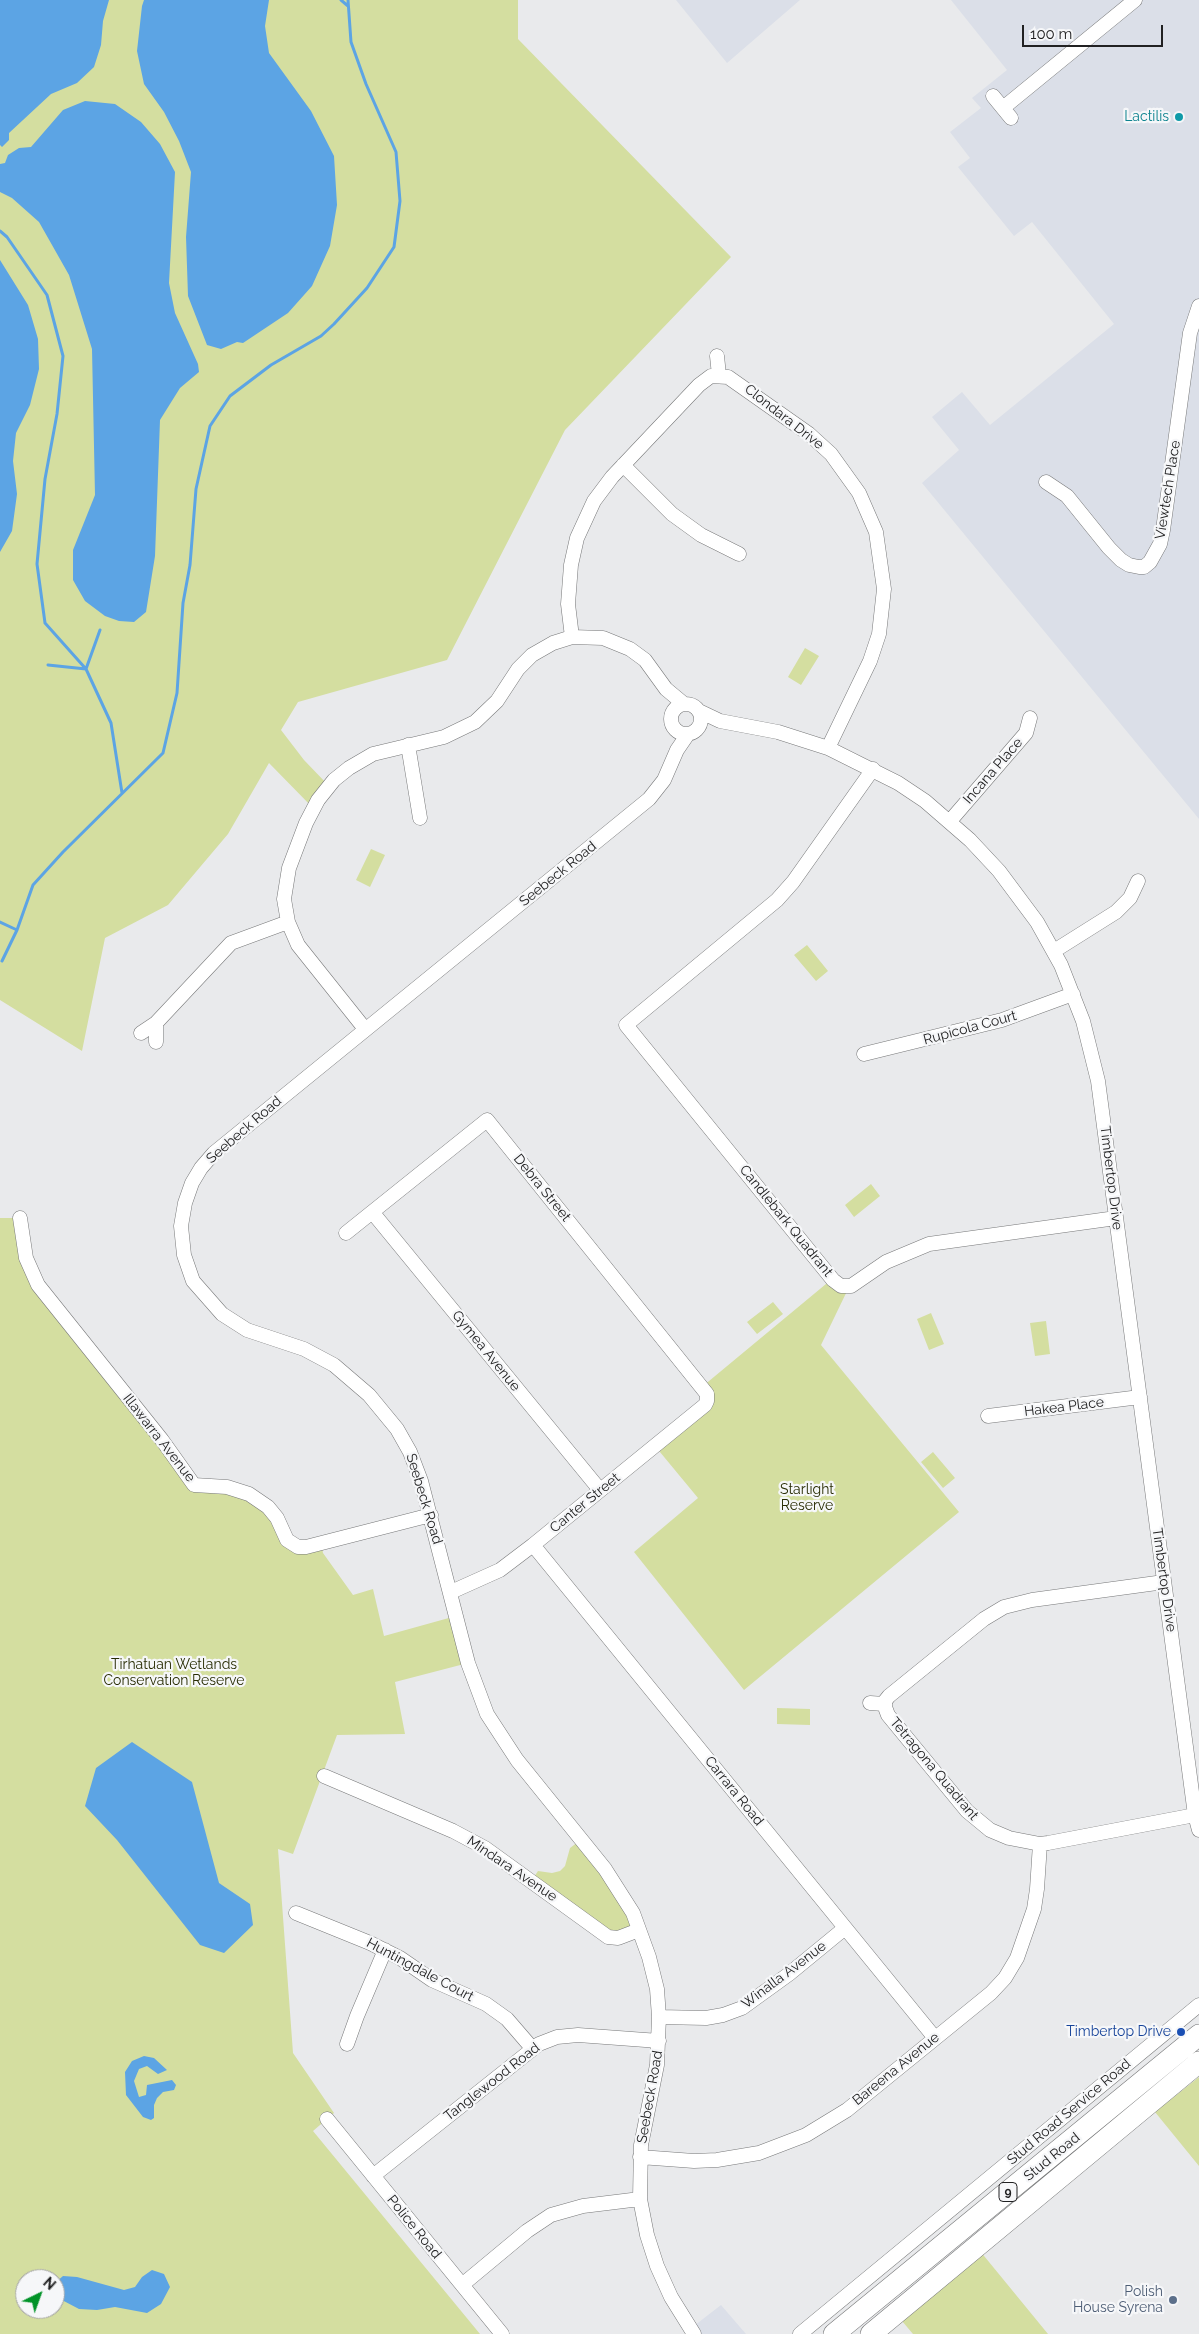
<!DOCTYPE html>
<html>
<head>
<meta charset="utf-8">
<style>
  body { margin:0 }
  #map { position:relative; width:1199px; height:2334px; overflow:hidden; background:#e9eaec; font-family:Raleway,sans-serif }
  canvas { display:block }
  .north { position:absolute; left:15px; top:2269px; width:50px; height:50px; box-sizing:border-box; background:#f6f7f9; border:1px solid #a1a1a3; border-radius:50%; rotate:42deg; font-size:14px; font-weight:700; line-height:20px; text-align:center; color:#212122 }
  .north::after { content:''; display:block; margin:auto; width:18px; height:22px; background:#019328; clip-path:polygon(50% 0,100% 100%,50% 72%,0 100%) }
  .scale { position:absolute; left:1022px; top:25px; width:141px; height:22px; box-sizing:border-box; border:2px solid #212122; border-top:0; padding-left:6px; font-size:15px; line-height:18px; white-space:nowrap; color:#212122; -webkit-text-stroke:4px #f6f7f9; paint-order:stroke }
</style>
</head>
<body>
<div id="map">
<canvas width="1199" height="2334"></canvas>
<div class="north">N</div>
<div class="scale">100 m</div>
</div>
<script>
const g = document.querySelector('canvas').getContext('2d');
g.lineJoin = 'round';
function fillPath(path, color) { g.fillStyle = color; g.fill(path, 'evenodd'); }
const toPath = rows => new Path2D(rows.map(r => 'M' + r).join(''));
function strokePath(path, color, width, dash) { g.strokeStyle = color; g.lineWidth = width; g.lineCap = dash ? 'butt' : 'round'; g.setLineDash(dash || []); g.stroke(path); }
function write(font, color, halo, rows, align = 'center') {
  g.font = font + ' Raleway,sans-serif'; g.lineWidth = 4.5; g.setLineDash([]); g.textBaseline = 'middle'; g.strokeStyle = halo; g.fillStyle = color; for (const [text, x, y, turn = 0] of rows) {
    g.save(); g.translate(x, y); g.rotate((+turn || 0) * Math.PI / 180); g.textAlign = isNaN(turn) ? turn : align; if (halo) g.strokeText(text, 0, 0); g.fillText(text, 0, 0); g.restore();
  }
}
const built = toPath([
  [676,0,800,0,727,63],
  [951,0,1199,0,1199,819,922,483,959,450,932,417,962,392,990,425,1114,324,1032,222,1014,236,958,167,970,158,950,132,981,108,972,98,1007,70],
  [721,2305,746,2334,694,2334,690,2329]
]);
const green = toPath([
  [0,0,518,0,518,39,731,257,565,430,447,660,298,702,281,730,304,760,329,786,313,808,269,763,228,834,168,905,105,938,82,1051,0,1000],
  [805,648,819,656,801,685,788,677],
  [371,849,385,855,370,887,356,880],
  [807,945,828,971,816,981,794,955],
  [871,1184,880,1196,854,1217,845,1205],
  [0,1218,20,1218,26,1258,188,1479,249,1494,287,1540,321,1543,323,1553,353,1595,373,1589,384,1636,456,1616,468,1663,395,1682,405,1734,337,1735,293,1854,278,1849,293,2053,334,2113,313,2131,480,2334,0,2334],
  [25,2279,55,2279,55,2309,25,2309],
  [832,1279,849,1287,821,1345,959,1512,744,1690,634,1552,698,1498,655,1446,705,1405,703,1386],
  [773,1302,783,1314,757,1334,747,1322],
  [931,1313,944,1344,929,1350,917,1319],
  [1046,1321,1050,1354,1035,1356,1030,1323],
  [933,1452,955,1478,943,1488,921,1462],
  [777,1708,810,1709,810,1725,777,1724],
  [582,1839,639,1930,618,1938,532,1880,538,1871,552,1873,560,1871,565,1866,570,1848],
  [1199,2077,1199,2166,1155,2112],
  [980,2251,1048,2334,913,2334,902,2321]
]);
const water = toPath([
  [0,0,109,0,103,21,101,45,94,67,77,83,51,94,9,133,9,140,2,147,0,145],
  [144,0,269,0,265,26,269,53,311,111,334,156,337,205,330,246,312,286,288,313,243,343,237,342,221,349,207,345,188,296,186,237,191,172,179,141,164,112,144,84,137,51,142,6],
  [85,101,115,104,141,122,160,144,175,172,169,283,175,313,198,364,199,372,180,388,160,420,155,556,146,612,134,622,119,621,105,616,85,601,73,580,73,550,95,495,92,349,69,275,39,222,12,198,0,192,0,164,5,163,8,155,19,148,31,147,63,110],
  [0,260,28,305,38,339,39,369,30,405,16,433,13,461,17,494,12,531,0,552],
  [132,1742,192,1782,219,1883,250,1904,253,1925,224,1953,200,1945,117,1840,85,1806,96,1768],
  [144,2056,154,2058,167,2070,158,2074,147,2066,139,2069,134,2081,139,2097,146,2095,147,2085,172,2080,176,2085,174,2090,163,2092,157,2098,154,2105,154,2118,151,2120,143,2117,126,2095,125,2072,132,2061],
  [152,2270,164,2274,170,2287,161,2304,147,2313,115,2307,97,2310,79,2309,60,2299,55,2293,55,2283,63,2276,77,2277,124,2290,135,2287,142,2277]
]);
const stream = toPath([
  [341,0,348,6],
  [0,231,7,237,47,295,63,356,57,414,45,479,37,564,45,623,86,669,111,723,122,793],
  [48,665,86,669,100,630],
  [0,922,17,930,2,961],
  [17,930,33,885,63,852,163,753,177,693,183,603,190,565,196,489,210,426,230,396,271,365,321,336,334,324,367,288,394,247,400,201,396,152,366,84,351,42,348,0]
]);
const minor = toPath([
  [993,96,1011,118],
  [1003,108,1135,0],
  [717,356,719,375],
  [623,465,672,514,701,535,739,554],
  [1046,482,1067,496,1109,548,1121,560,1129,565,1139,567,1144,567,1150,562,1160,544,1163,530,1190,333,1199,306],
  [572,637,568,604,571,565,577,538,594,501,612,477,699,385,711,376,728,377,809,434,831,454,859,493,876,532,884,589,879,634,870,661,828,748],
  '671 719a15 15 0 1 1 30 0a15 15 0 1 1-30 0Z',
  [699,711,720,721,778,732,828,748,898,783,925,801,970,840,999,871,1037,922,1061,965,1083,1021,1098,1081,1195,1815,1199,1830],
  [688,734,677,750,664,780,649,799,214,1153,201,1168,192,1183,185,1203,181,1226,184,1255,193,1281,222,1314,247,1330,304,1349,334,1365,369,1395,397,1429,410,1452,421,1481,468,1663,487,1714,517,1760,605,1869,633,1913,649,1957,657,1989,659,2017,657,2065,641,2145,640,2199,647,2235,657,2266,671,2297,694,2334],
  [408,745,420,818],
  [873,769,793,882,777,900,626,1025,833,1280,841,1286,851,1286,886,1262,929,1244,1116,1218],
  [950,821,1026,733,1030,718],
  [1054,951,1116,912,1130,898,1138,881],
  [156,1023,156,1042],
  [365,1029,298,945,288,922,284,899,289,868,306,823,318,800,334,780,349,768,373,754,444,737,475,722,497,701,518,669,532,655,553,643,572,637,603,638,630,649,645,660,666,689,684,704],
  [141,1033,156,1023,231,943,288,922],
  [864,1054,1002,1020,1073,994],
  [373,1213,600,1490],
  [20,1218,26,1258,38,1285,162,1440,194,1485,227,1487,249,1494,268,1507,277,1518,287,1540,298,1547,306,1547,431,1515],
  [346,1233,487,1120,707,1394,707,1401,705,1405,533,1545,500,1570,451,1592],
  [988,1416,1140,1397],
  [533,1545,935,2038],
  [1164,1582,1032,1600,1004,1607,984,1619,889,1696,885,1701,885,1707,888,1715,967,1811,990,1830,1009,1838,1040,1844,1048,1843,1195,1815],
  [870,1703,884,1704],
  [324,1776,453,1831,485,1848,608,1937,618,1938,639,1930],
  [296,1913,370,1943,400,1958,432,1980,486,2004,507,2019,532,2048],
  [659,2017,706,2018,723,2015,742,2008,789,1974,845,1928],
  [347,2044,357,2016,385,1950],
  [327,2119,502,2334],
  [640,2157,694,2161,717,2160,759,2153,806,2135,847,2110,991,1993,1005,1978,1017,1958,1034,1909,1037,1889,1040,1844],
  [373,2176,539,2044,557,2037,578,2035,659,2041],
  [462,2285,527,2231,551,2215,583,2206,640,2199],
  [800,2334,1199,2005]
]);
const highway = toPath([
  [834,2334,1199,2035],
  [871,2334,1199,2062]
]);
const markers = [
  [1179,117,5,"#0f9aa8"],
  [1181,2032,5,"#1a4fb4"],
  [1173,2300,5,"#5c6f8a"]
];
const shields = [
  [1008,2192,18]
];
const shieldNames = [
  ["9",1008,2192]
];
const cultureNames = [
  ["Lactilis",1169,117]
];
const streetNames = [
  ["Clondara Drive",784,417,38],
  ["Viewtech Place",1168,490,-81],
  ["Incana Place",993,771,-49],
  ["Seebeck Road",558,874,-39],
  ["Rupicola Court",970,1028,-15],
  ["Seebeck Road",244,1130,-41],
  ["Timbertop Drive",1111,1178,83],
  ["Debra Street",542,1188,51],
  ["Candlebark Quadrant",786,1221,51],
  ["Gymea Avenue",486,1351,51],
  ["Hakea Place",1064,1407,-7],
  ["Illawarra Avenue",159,1438,52],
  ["Seebeck Road",424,1499,73],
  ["Canter Street",585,1503,-39],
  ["Timbertop Drive",1164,1580,82],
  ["Tetragona Quadrant",934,1769,50],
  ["Carrara Road",734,1791,51],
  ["Mindara Avenue",512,1869,34],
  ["Huntingdale Court",420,1970,28],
  ["Winalla Avenue",784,1975,-37],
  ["Bareena Avenue",896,2069,-39],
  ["Tanglewood Road",492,2082,-38],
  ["Seebeck Road",650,2097,-80],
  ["Stud Road Service Road",1069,2112,-40],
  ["Stud Road",1052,2157,-39],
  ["Police Road",414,2227,51]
];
const parkNames = [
  ["Starlight",807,1490],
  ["Reserve",807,1506],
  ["Tirhatuan Wetlands",174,1665],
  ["Conservation Reserve",174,1681]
];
const transitNames = [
  ["Timbertop Drive",1171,2032]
];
const serviceNames = [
  ["Polish",1163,2292],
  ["House Syrena",1163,2308]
];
fillPath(built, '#dbdfe8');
fillPath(green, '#d4dea0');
fillPath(water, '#5ca4e4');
strokePath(stream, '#5ca4e4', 3);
strokePath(minor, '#777879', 15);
strokePath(highway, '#777879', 22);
strokePath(minor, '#fff', 14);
strokePath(highway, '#fff', 21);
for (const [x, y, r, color] of markers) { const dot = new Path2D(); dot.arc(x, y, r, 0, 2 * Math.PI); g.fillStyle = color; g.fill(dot); strokePath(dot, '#f6f7f9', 2); }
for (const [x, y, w] of shields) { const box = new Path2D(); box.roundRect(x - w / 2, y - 9.5, w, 19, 4); g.fillStyle = '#f6f7f9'; g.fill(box); strokePath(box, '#212122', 1); }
write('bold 12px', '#212122', null, shieldNames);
write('14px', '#0d838f', '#f6f7f9', cultureNames, 'right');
write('14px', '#212122', '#f6f7f9', streetNames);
write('14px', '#282c03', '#f6f7f9', parkNames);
write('14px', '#164399', '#f6f7f9', transitNames, 'right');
write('14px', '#4e5e75', '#f6f7f9', serviceNames, 'right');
</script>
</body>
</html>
